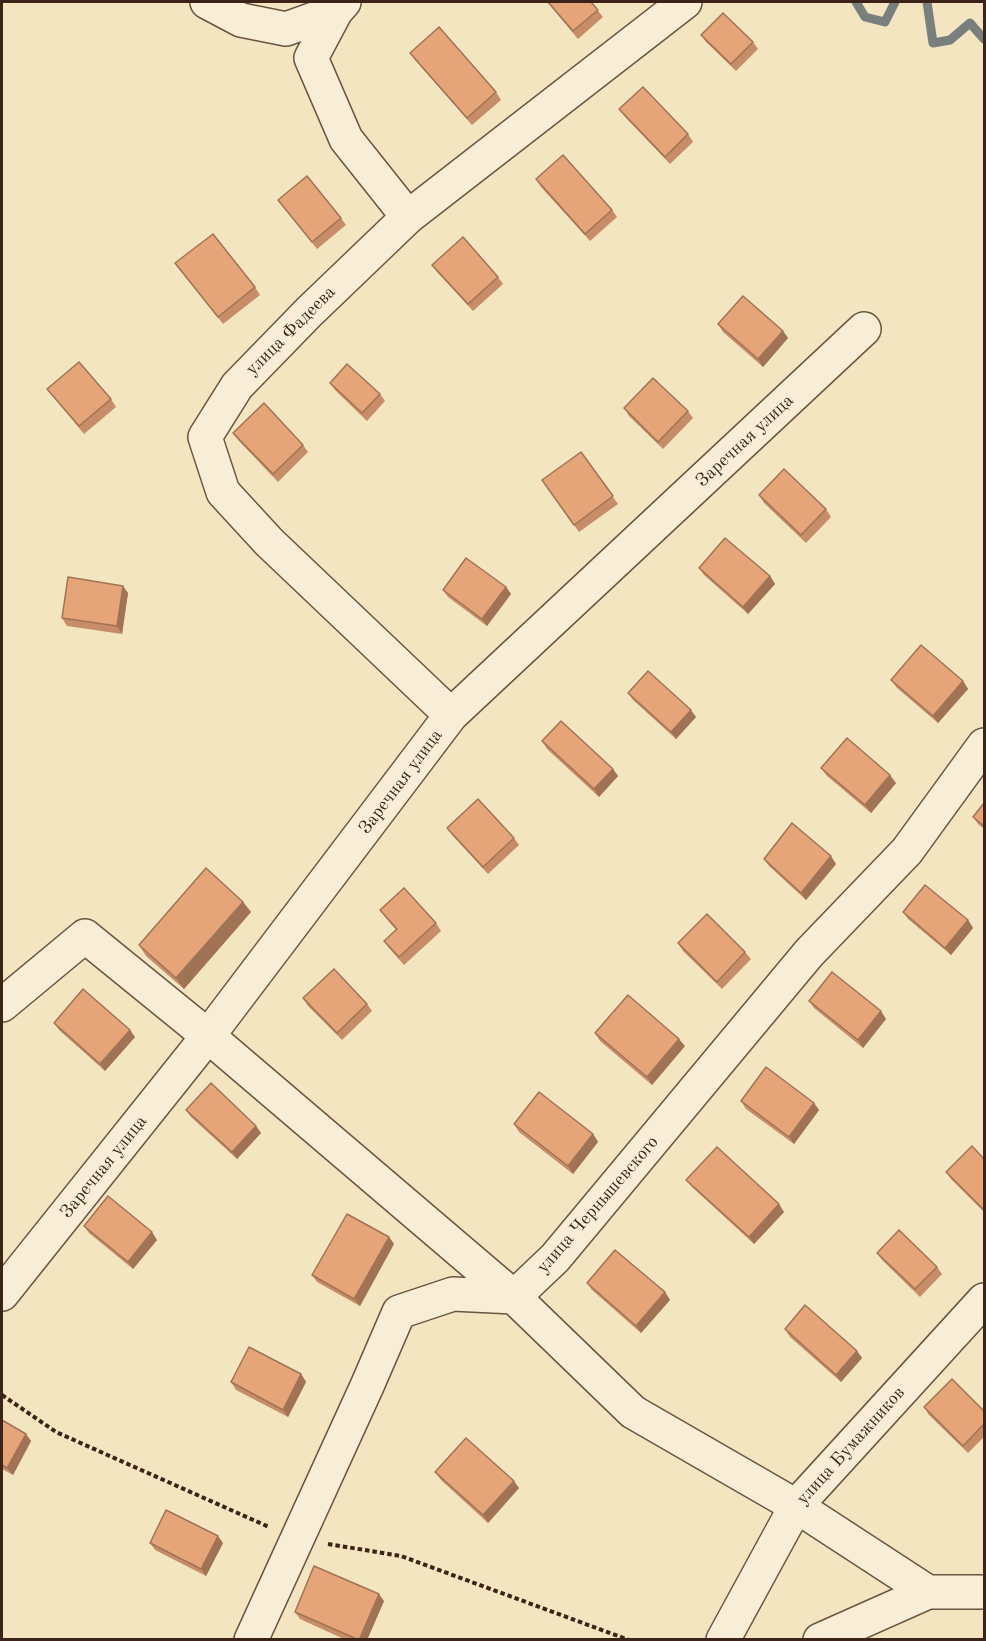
<!DOCTYPE html>
<html>
<head>
<meta charset="utf-8">
<style>
  body { margin:0 }
  #map { position:relative; width:986px; height:1641px; overflow:hidden; background:#f4e5c1; font-family:"Old Standard TT",serif }
  canvas { display:block }
  .frame { position:absolute; inset:0; border:3px solid #3c2318; pointer-events:none }
</style>
</head>
<body>
<div id="map">
<canvas width="986" height="1641"></canvas>
<div class="frame"></div>
</div>
<script>
const g = document.querySelector('canvas').getContext('2d');
g.lineJoin = 'round';
const toPath = rows => new Path2D(rows.map(r => 'M' + r).join(''));
function strokePath(path, color, width, dash) { g.strokeStyle = color; g.lineWidth = width; g.lineCap = dash ? 'butt' : 'round'; g.setLineDash(dash || []); g.stroke(path); }
function fillPath(path, color) { g.fillStyle = color; g.fill(path, 'evenodd'); }
function write(font, color, halo, rows, align = 'center') {
  g.font = font + ' "Old Standard TT",serif'; g.lineWidth = 5; g.setLineDash([]); g.textBaseline = 'middle'; g.strokeStyle = halo; g.fillStyle = color; for (const [text, x, y, turn = 0] of rows) {
    g.save(); g.translate(x, y); g.rotate((+turn || 0) * Math.PI / 180); g.textAlign = isNaN(turn) ? turn : align; if (halo) g.strokeText(text, 0, 0); g.fillText(text, 0, 0); g.restore();
  }
}
const stream = toPath([
  [856,2,865,17,885,22,895,2],
  [927,2,933,43,950,40,970,23,984,39]
]);
const path = toPath([
  [2,1395,56,1432,269,1527],
  [328,1544,401,1556,629,1640]
]);
const minor = toPath([
  [207,2,241,20,286,29,336,11],
  [344,2,336,11,311,58,346,139,408,217],
  [451,715,269,542,223,492,205,437,237,386,309,312,408,217,685,2],
  [2,1005,85,936,208,1036,514,1297,633,1412,796,1506,928,1592],
  [2,1294,208,1036,451,715,864,329],
  [251,1640,367,1386,399,1312,453,1294,514,1297,555,1258,809,953,907,851,984,745],
  [723,1640,796,1506,984,1300],
  [820,1640,928,1592,984,1592]
]);
const wall = toPath([
  [547,2,591,2,603,17,578,39],
  [701,35,753,42,758,49,736,71,706,42],
  [410,53,496,92,501,100,472,125,415,60],
  [619,109,688,134,693,142,670,164,625,117],
  [536,179,612,210,617,217,590,241,541,187],
  [278,200,341,218,346,225,317,249],
  [175,263,255,287,260,295,223,324],
  [432,265,498,277,503,284,473,311,437,272],
  [718,324,783,331,788,338,763,367,723,332],
  [330,383,380,394,385,401,367,421,335,390],
  [47,389,111,399,116,407,84,434],
  [624,408,688,411,693,418,663,449,629,416],
  [233,433,303,445,308,452,278,482,238,440],
  [581,452,618,504,579,532,542,480],
  [759,495,826,509,831,517,806,543,764,503],
  [699,568,770,576,775,584,748,614,704,575],
  [506,587,511,594,487,626,448,597,443,590],
  [128,593,122,634,67,626,62,618],
  [891,680,963,681,968,689,938,723,897,688],
  [628,693,696,717,676,739,633,700],
  [542,741,613,769,618,776,599,797,547,749],
  [821,768,896,783,871,813,827,776],
  [984,803,984,829,978,824,973,817],
  [447,828,514,838,519,845,488,874,452,835],
  [764,859,836,864,806,900,769,866],
  [243,902,251,912,184,989,146,956,139,945],
  [380,910,436,923,441,931,404,965,389,948,384,941,396,930,385,917],
  [903,912,968,920,973,928,951,955,908,919],
  [678,943,745,952,751,959,722,989,683,951],
  [303,998,367,1004,372,1011,342,1040,308,1006],
  [809,1001,886,1019,863,1048,814,1008],
  [54,1023,135,1037,105,1071,59,1030],
  [595,1033,685,1046,652,1085,600,1041],
  [741,1101,814,1103,819,1110,794,1144,746,1109],
  [186,1110,256,1126,261,1133,237,1159,191,1117],
  [514,1124,593,1134,598,1142,573,1174,519,1132],
  [984,1159,984,1212,951,1179,946,1172],
  [686,1180,784,1212,754,1244,692,1187],
  [84,1226,157,1240,133,1269,89,1233],
  [389,1237,394,1244,360,1306,317,1282,312,1275],
  [877,1253,937,1267,942,1274,920,1297,882,1260],
  [587,1283,665,1292,670,1300,641,1333,592,1290],
  [785,1329,857,1351,862,1358,841,1382,790,1337],
  [301,1374,306,1382,288,1417,236,1390,231,1382],
  [924,1407,984,1411,984,1437,968,1453,929,1415],
  [2,1420,26,1434,31,1441,13,1475,2,1469],
  [435,1472,519,1488,488,1523,441,1480],
  [150,1543,223,1543,206,1576,155,1550],
  [384,1601,367,1640,346,1640,300,1619,295,1612]
]);
const shadedWall = toPath([
  [783,331,788,338,763,367,758,359],
  [770,576,775,584,748,614,743,607],
  [123,586,128,593,122,634,117,626],
  [506,587,511,594,487,626,482,619],
  [963,681,968,689,938,723,933,716],
  [691,710,696,717,676,739,671,732],
  [613,769,618,776,599,797,594,789],
  [890,775,896,783,871,813,865,805],
  [831,856,836,864,806,900,801,893],
  [243,902,251,912,184,989,176,978],
  [968,920,973,928,951,955,945,948],
  [881,1011,886,1019,863,1048,858,1040],
  [130,1030,135,1037,105,1071,100,1064],
  [679,1039,685,1046,652,1085,647,1077],
  [814,1103,819,1110,794,1144,789,1137],
  [256,1126,261,1133,237,1159,232,1152],
  [593,1134,598,1142,573,1174,568,1166],
  [779,1204,784,1212,754,1244,749,1237],
  [152,1232,157,1240,133,1269,128,1262],
  [389,1237,394,1244,360,1306,354,1299],
  [665,1292,670,1300,641,1333,636,1326],
  [857,1351,862,1358,841,1382,836,1375],
  [301,1374,306,1382,288,1417,283,1410],
  [26,1434,31,1441,13,1475,7,1468],
  [514,1481,519,1488,488,1523,483,1515],
  [218,1536,223,1543,206,1576,201,1569],
  [379,1594,384,1601,367,1640,359,1640]
]);
const building = toPath([
  [548,2,591,2,598,10,573,31,548,2],
  [723,13,753,42,731,64,701,35,723,13],
  [439,27,496,92,467,118,410,53,439,27],
  [643,87,688,134,665,157,619,109,643,87],
  [563,155,612,210,585,234,536,179,563,155],
  [307,176,341,218,312,242,278,200,307,176],
  [213,234,255,287,218,317,175,263,213,234],
  [463,237,498,277,468,304,432,265,463,237],
  [743,296,783,331,758,359,718,324,743,296],
  [79,362,111,399,79,426,47,389,79,362],
  [347,364,380,394,362,413,330,383,347,364],
  [653,378,688,411,658,442,624,408,653,378],
  [264,403,303,445,273,474,233,433,264,403],
  [581,452,613,496,574,525,542,480,581,452],
  [784,469,826,509,801,535,759,495,784,469],
  [725,538,770,576,743,607,699,568,725,538],
  [466,558,506,587,482,619,443,590,466,558],
  [68,577,123,586,117,626,62,618,68,577],
  [921,645,963,681,933,716,891,680,921,645],
  [648,671,691,710,671,732,628,693,648,671],
  [561,721,613,769,594,789,542,741,561,721],
  [847,738,890,775,865,805,821,768,847,738],
  [478,799,514,838,483,867,447,828,478,799],
  [984,803,984,826,973,817,984,803],
  [792,823,831,856,801,893,764,859,792,823],
  [206,868,243,902,176,978,139,945,206,868],
  [925,885,968,920,945,948,903,912,925,885],
  [404,888,436,923,399,957,384,941,397,929,380,910,404,888],
  [707,914,745,952,717,982,678,943,707,914],
  [334,969,367,1004,337,1033,303,998,334,969],
  [832,972,881,1011,858,1040,809,1001,832,972],
  [83,989,130,1030,100,1064,54,1023,83,989],
  [628,995,679,1039,647,1077,595,1033,628,995],
  [766,1067,814,1103,789,1137,741,1101,766,1067],
  [211,1083,256,1126,232,1152,186,1110,211,1083],
  [539,1092,593,1134,568,1166,514,1124,539,1092],
  [972,1146,984,1159,984,1210,946,1172,972,1146],
  [717,1147,779,1204,749,1237,686,1180,717,1147],
  [108,1196,152,1232,128,1262,84,1226,108,1196],
  [347,1214,389,1237,354,1299,312,1275,347,1214],
  [899,1230,937,1267,915,1289,877,1253,899,1230],
  [615,1250,665,1292,636,1326,587,1283,615,1250],
  [805,1305,857,1351,836,1375,785,1329,805,1305],
  [249,1347,301,1374,283,1410,231,1382,249,1347],
  [952,1379,984,1411,984,1424,963,1446,924,1407,952,1379],
  [2,1420,26,1434,7,1468,2,1465,2,1420],
  [466,1438,514,1481,483,1515,435,1472,466,1438],
  [166,1510,218,1536,201,1569,150,1543,166,1510],
  [314,1566,379,1594,359,1640,295,1612,314,1566]
]);
const streetNames = [
  ["улица Фадеева",291,331,-45],
  ["Заречная улица",745,441,-43],
  ["Заречная улица",401,782,-53],
  ["Заречная улица",104,1167,-51],
  ["улица Чернышевского",598,1205,-49],
  ["улица Бумажников",851,1446,-48]
];
strokePath(stream, '#797f7c', 9);
strokePath(minor, '#6a5442', 36);
strokePath(path, '#3c2318', 4, [4.5, 3]);
strokePath(minor, '#f8eed7', 33);
fillPath(wall, '#c68d68');
fillPath(shadedWall, '#a17355');
fillPath(building, '#e6a479');
strokePath(building, '#a17355', 1.5);
write('18px', '#3c2318', '#f8eed7', streetNames);
</script>
</body>
</html>
